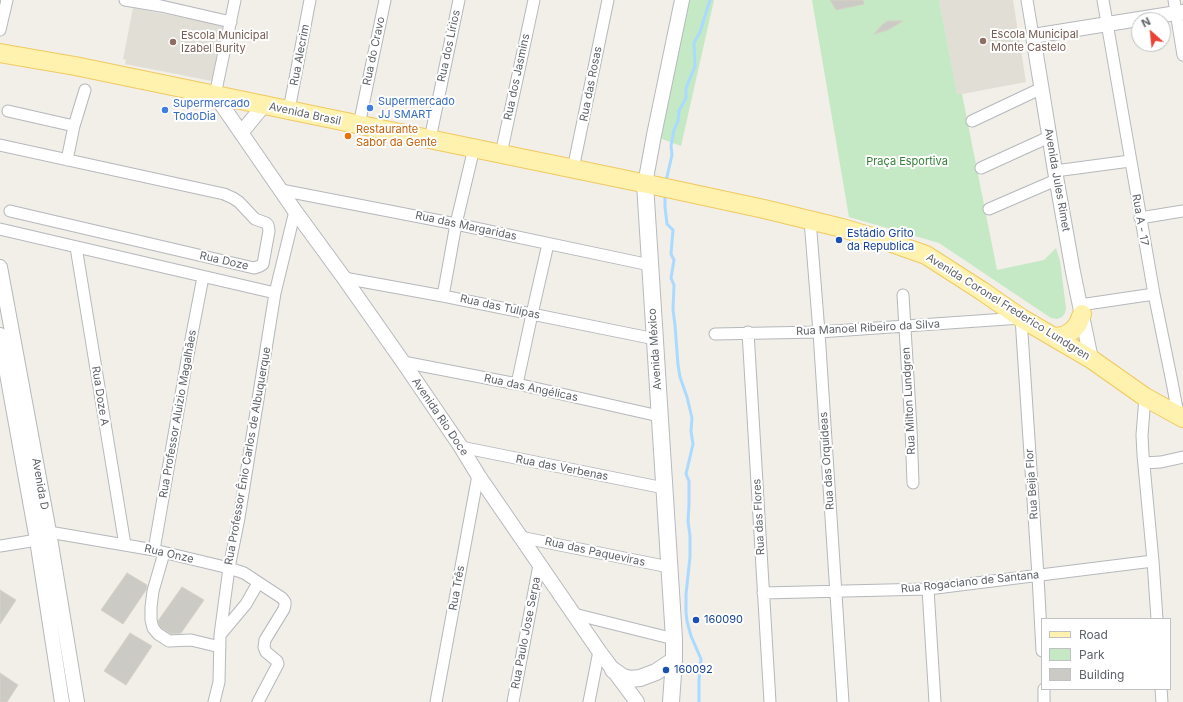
<!DOCTYPE html>
<html>
<head>
<meta charset="utf-8">
<style>
  body { margin:0 }
  #map { position:relative; width:1183px; height:702px; overflow:hidden; background:#f1efe8; font-family:Inter,sans-serif }
  canvas { display:block }
  .legend { position:absolute; left:1041px; top:618px; width:130px; height:72px; box-sizing:border-box; background:#fff; border:1px solid #bfc1c3; margin:0; padding:5px 7px; list-style:none; font-size:12px; color:#5f6368 }
  .legend li { display:flex; align-items:center; gap:8px; height:20px }
  .legend b { width:20px; border:1px solid #bfc1c3 }
  .north { position:absolute; left:1131px; top:12px; width:40px; height:40px; box-sizing:border-box; background:#fff; border:1px solid #bfc1c3; border-radius:50%; rotate:333deg; font-size:11px; font-weight:700; line-height:16px; text-align:center; color:#5f6368 }
  .north::after { content:''; display:block; margin:auto; width:14px; height:18px; background:#ea4335; clip-path:polygon(50% 0,100% 100%,50% 72%,0 100%) }
</style>
</head>
<body>
<div id="map">
<canvas width="1183" height="702"></canvas>
<ul class="legend">
<li><b style="height:5px;background:#fff2af"></b>Road</li>
<li><b style="height:11px;background:#c5e8c5"></b>Park</li>
<li><b style="height:11px;background:#cccac5"></b>Building</li>
</ul>
<div class="north">N</div>
</div>
<script>
const g = document.querySelector('canvas').getContext('2d');
g.lineJoin = 'round';
function fillPath(path, color) { g.fillStyle = color; g.fill(path, 'evenodd'); }
const toPath = rows => new Path2D(rows.map(r => 'M' + r).join(''));
function strokePath(path, color, width, dash) { g.strokeStyle = color; g.lineWidth = width; g.lineCap = dash ? 'butt' : 'round'; g.setLineDash(dash || []); g.stroke(path); }
function write(font, color, halo, rows, align = 'center') {
  g.font = font + ' Inter,sans-serif'; g.lineWidth = 4; g.setLineDash([]); g.textBaseline = 'middle'; g.strokeStyle = halo; g.fillStyle = color; for (const [text, x, y, turn = 0] of rows) {
    g.save(); g.translate(x, y); g.rotate((+turn || 0) * Math.PI / 180); g.textAlign = isNaN(turn) ? turn : align; if (halo) g.strokeText(text, 0, 0); g.fillText(text, 0, 0); g.restore();
  }
}
const education = toPath([
  [939,0,1013,0,1026,82,957,95],
  [133,8,223,25,212,81,125,64,126,60,123,59]
]);
const green = toPath([
  [684,0,714,0,681,146,654,136],
  [812,0,939,0,957,94,962,94,997,270,1044,260,1056,248,1060,261,1066,308,1065,313,1062,317,1057,319,1051,318,939,243,849,217]
]);
const stream = toPath([
  [666,181,672,155,671,146,674,130,678,121,679,111,686,98,686,88,695,66,694,43,700,32,710,0],
  [665,195,665,207,667,224,673,230,671,254,674,260,671,278,674,285,673,310,675,325,678,365,680,377,687,397,692,418,691,431,693,444,686,474,689,481,689,505,688,521,690,536,690,557,686,594,686,612,687,621,691,636,701,659,699,680,699,702]
]);
const building = toPath([
  [830,0,863,0,864,4,836,10,830,0],
  [888,21,903,21,888,30,874,34,883,24,888,21],
  [127,573,147,585,146,590,123,624,101,610,127,573],
  [182,587,204,600,181,633,171,634,163,629,159,625,158,621,182,587],
  [0,590,16,600,0,624,0,590],
  [130,633,152,646,126,685,104,671,130,633],
  [0,673,18,685,7,702,0,702,0,673]
]);
const minor = toPath([
  [125,0,161,6,231,22],
  [1027,0,1033,36],
  [1103,0,1154,294,1172,382,1178,414],
  [1174,0,1183,55],
  [0,30,7,0],
  [215,95,235,0],
  [289,110,310,0],
  [8,111,74,126,67,160],
  [972,121,1042,88],
  [359,125,385,0],
  [74,126,85,90],
  [430,139,459,0],
  [0,145,224,194,233,198,239,202,255,219,266,223,268,225,269,231,263,264,260,266,254,268,10,211],
  [501,154,534,0],
  [981,168,1049,137],
  [573,169,608,0],
  [1055,171,1130,161],
  [281,190,456,224,650,265],
  [989,209,1056,180],
  [1140,218,1183,211],
  [810,220,819,332,843,702],
  [0,229,275,293],
  [76,247,125,545],
  [344,278,443,296,655,339],
  [903,295,911,428,913,483],
  [443,296,456,224,474,148],
  [1080,305,1154,294],
  [748,332,770,702],
  [715,334,819,332,1021,318,1038,576,1042,651],
  [403,362,517,384,659,416],
  [517,384,532,314,548,244],
  [1145,397,1142,435,1143,455,1153,561,1157,619],
  [461,447,664,488],
  [1144,463,1161,462,1183,457],
  [49,532,154,550,229,568,244,573,282,598,285,602,285,605,284,609,265,640,264,647,266,652,277,661,278,664,258,702],
  [520,537,669,567],
  [0,546,37,540],
  [154,550,187,360,203,277],
  [164,553,153,591,151,607,151,620,153,628,158,634,169,641,191,640,220,647],
  [928,589,935,702],
  [763,593,928,589,1153,561],
  [574,614,674,639],
  [220,635,246,604,258,583],
  [1044,689,1044,702],
  [1161,689,1162,702],
  [214,702,219,682,220,635,229,568,239,518,275,293,295,211],
  [436,702,478,475],
  [513,702,539,565],
  [589,702,599,651]
]);
const tertiary = toPath([
  [215,95,295,211,344,278,403,362,461,447,478,475,599,651,637,702],
  [241,133,264,105],
  [645,184,654,135,682,0],
  [0,267,49,532,77,702],
  [0,335,37,540,62,702],
  [1091,359,1073,272,1055,171,1033,36,1183,12]
]);
const secondary = toPath([
  [645,184,674,639,674,660,671,702],
  [613,670,623,677,630,679,640,678,656,672,674,660]
]);
const primary = toPath([
  [0,53,75,66,657,186,764,209,842,228,889,242,926,255,982,291,1021,318,1091,359,1145,397,1183,418],
  [1054,337,1064,336,1072,331,1078,324,1082,314]
]);
const markers = [
  [983,41,4,"#8d6e63"],
  [173,42,4,"#8d6e63"],
  [370,108,4,"#3f7fe0"],
  [165,110,4,"#3f7fe0"],
  [348,136,4,"#e8710a"],
  [839,240,4,"#1a4fb4"],
  [696,620,4,"#1a4fb4"],
  [666,670,4,"#1a4fb4"]
];
const educationNames = [
  ["Escola Municipal",991,35],
  ["Monte Castelo",991,48],
  ["Escola Municipal",181,36],
  ["Izabel Burity",181,49]
];
const streetNames = [
  ["Rua dos Lírios",449,46,-78],
  ["Rua do Cravo",374,51,-78],
  ["Rua Alecrim",300,55,-79],
  ["Rua dos Jasmins",517,77,-78],
  ["Rua das Rosas",591,84,-79],
  ["Avenida Brasil",305,114,12],
  ["Avenida Jules Rimet",1057,180,80],
  ["Rua A - 17",1140,220,80],
  ["Rua das Margaridas",466,226,12],
  ["Rua Doze",224,261,13],
  ["Rua das Tulipas",500,307,12],
  ["Avenida Coronel Frederico Lundgren",1008,307,32],
  ["Rua Manoel Ribeiro da Silva",868,328,-3],
  ["Avenida México",655,349,-94],
  ["Rua das Angélicas",531,388,12],
  ["Rua Doze A",100,396,81],
  ["Rua Milton Lundgren",909,401,-93],
  ["Rua Professor Aluizio Magalhães",178,414,-80],
  ["Avenida Rio Doce",440,417,56],
  ["Rua Professor Ênio Carlos de Albuquerque",248,456,-80],
  ["Rua das Orquídeas",827,461,-94],
  ["Rua das Verbenas",562,468,11],
  ["Avenida D",40,484,80],
  ["Rua Beija Flor",1032,484,-94],
  ["Rua das Flores",759,517,-93],
  ["Rua das Paqueviras",595,552,12],
  ["Rua Onze",169,554,13],
  ["Rua Rogaciano de Santana",970,582,-6],
  ["Rua Três",457,588,-80],
  ["Rua Paulo Jose Serpa",526,633,-79]
];
const shopNames = [
  ["Supermercado",378,102],
  ["JJ SMART",378,115],
  ["Supermercado",173,104],
  ["TodoDia",173,117]
];
const foodNames = [
  ["Restaurante",356,130],
  ["Sabor da Gente",356,143]
];
const parkNames = [
  ["Praça Esportiva",907,162]
];
const transitNames = [
  ["Estádio Grito",847,234],
  ["da Republica",847,247],
  ["160090",704,620],
  ["160092",674,670]
];
fillPath(education, '#e1ded6');
fillPath(green, '#c5e8c5');
strokePath(stream, '#aadaff', 3);
fillPath(building, '#cccac5');
strokePath(building, '#d6d1c6', 1);
strokePath(minor, '#b5b8bc', 13);
strokePath(tertiary, '#b5b8bc', 16);
strokePath(secondary, '#b6babf', 18);
strokePath(primary, '#f2c960', 20);
strokePath(minor, '#fff', 11);
strokePath(tertiary, '#fff', 14);
strokePath(secondary, '#fff', 16);
strokePath(primary, '#fff2af', 18);
for (const [x, y, r, color] of markers) { const dot = new Path2D(); dot.arc(x, y, r, 0, 2 * Math.PI); g.fillStyle = color; g.fill(dot); strokePath(dot, '#fff', 1.5); }
write('11px', '#785e54', '#fff', educationNames, 'left');
write('11px', '#5f6368', '#fff', streetNames);
write('11px', '#366cbe', '#fff', shopNames, 'left');
write('11px', '#c56008', '#fff', foodNames, 'left');
write('11px', '#348238', '#fff', parkNames);
write('11px', '#164399', '#fff', transitNames, 'left');
</script>
</body>
</html>
